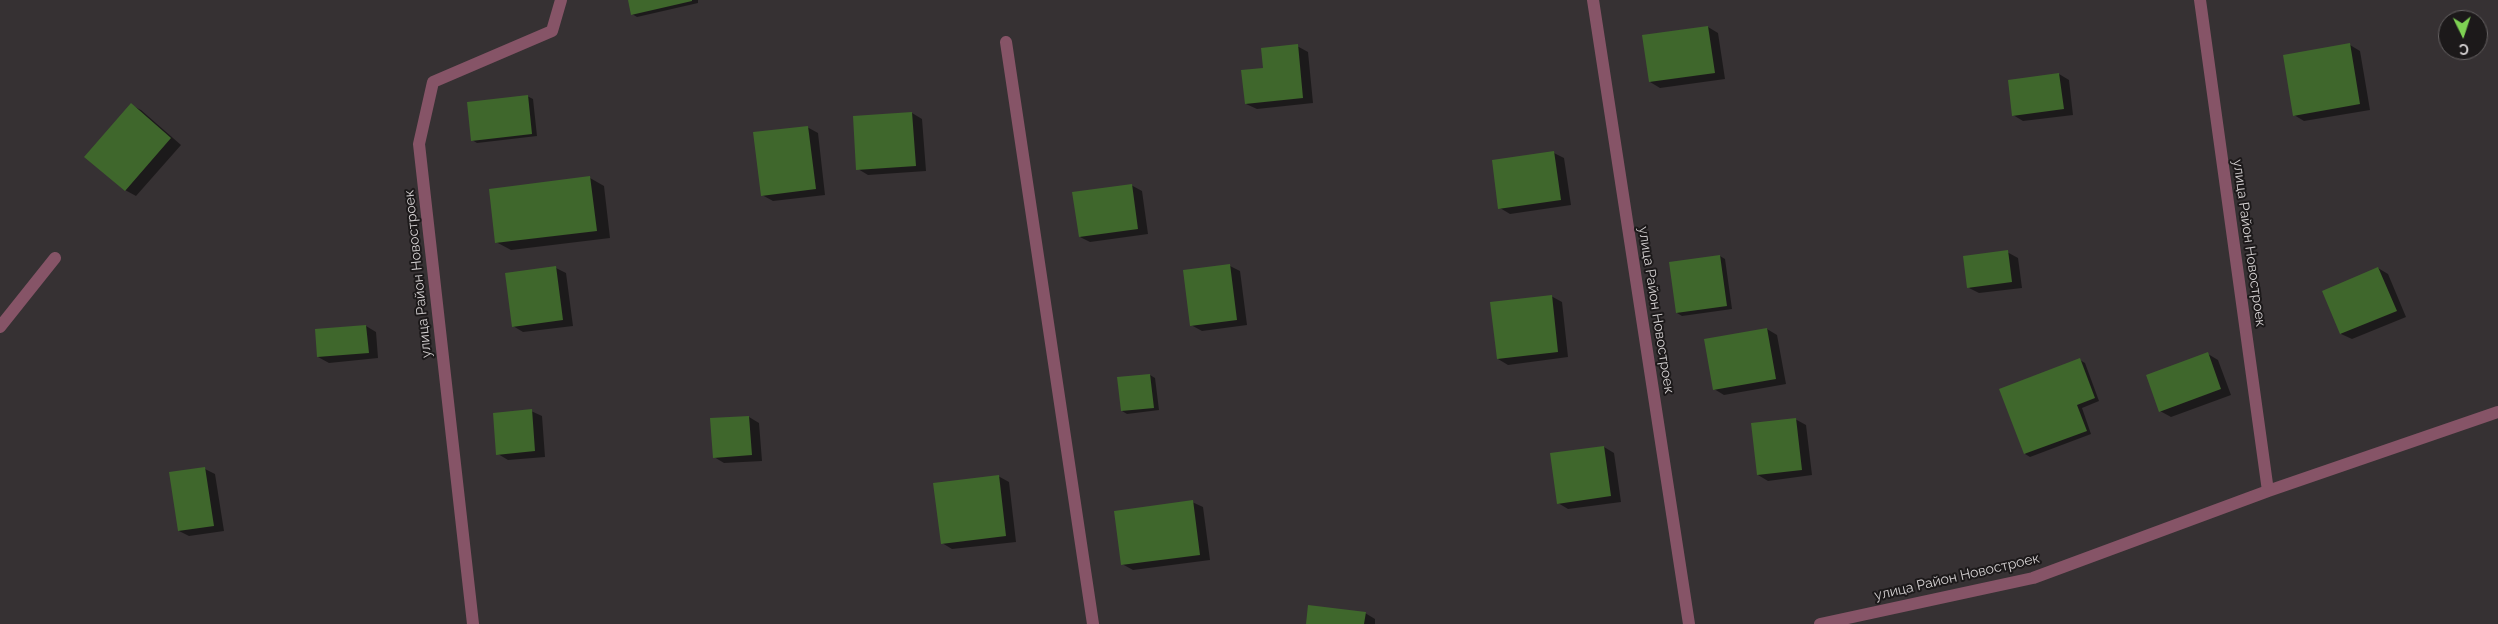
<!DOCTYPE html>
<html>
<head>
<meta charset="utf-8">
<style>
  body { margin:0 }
  #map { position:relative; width:2498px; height:624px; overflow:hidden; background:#363133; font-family:Raleway,sans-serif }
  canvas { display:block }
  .north { position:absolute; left:2438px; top:10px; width:50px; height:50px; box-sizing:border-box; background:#1c191a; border:1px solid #666263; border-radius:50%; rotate:176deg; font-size:14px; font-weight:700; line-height:20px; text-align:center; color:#d4d0d1 }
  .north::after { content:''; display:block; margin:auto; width:18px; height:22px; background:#7ed153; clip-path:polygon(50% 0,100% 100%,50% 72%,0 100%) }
</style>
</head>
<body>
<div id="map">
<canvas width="2498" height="624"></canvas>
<div class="north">С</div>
</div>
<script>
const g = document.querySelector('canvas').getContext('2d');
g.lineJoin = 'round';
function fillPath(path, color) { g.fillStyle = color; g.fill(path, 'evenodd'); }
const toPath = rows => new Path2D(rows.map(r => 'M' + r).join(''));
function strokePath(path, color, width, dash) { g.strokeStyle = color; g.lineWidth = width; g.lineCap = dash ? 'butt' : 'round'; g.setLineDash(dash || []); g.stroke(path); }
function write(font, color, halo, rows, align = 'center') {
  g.font = font + ' Raleway,sans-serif'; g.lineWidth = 4; g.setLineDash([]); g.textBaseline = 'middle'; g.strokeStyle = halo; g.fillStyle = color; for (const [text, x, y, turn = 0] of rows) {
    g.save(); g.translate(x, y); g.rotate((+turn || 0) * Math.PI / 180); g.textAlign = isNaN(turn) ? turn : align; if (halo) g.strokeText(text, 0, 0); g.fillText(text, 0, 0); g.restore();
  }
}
const shadow = toPath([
  [629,0,698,0,698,3,637,17,632,14],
  [1708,27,1718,33,1725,79,1660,88,1650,82],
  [2350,45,2360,51,2370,110,2304,121,2294,115],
  [1297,46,1308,52,1313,103,1257,109,1246,104,1264,69],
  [2059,74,2069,80,2073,115,2023,121,2013,115],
  [527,96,533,99,537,136,477,143,472,140],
  [131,105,141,110,181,145,136,196,125,190],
  [912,113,922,119,926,171,868,175,858,169],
  [807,127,818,133,825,195,773,201,762,195],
  [1554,153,1564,158,1571,205,1510,214,1500,208],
  [590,178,604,186,610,238,511,250,496,242],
  [1131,185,1142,191,1148,234,1090,242,1080,237],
  [2007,252,2018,258,2022,288,1979,293,1969,288],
  [1720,256,1725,259,1732,309,1682,316,1677,313,1670,263],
  [1230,266,1240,271,1247,325,1202,331,1191,325],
  [556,268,566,273,573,326,523,332,513,326],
  [2378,268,2388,274,2406,317,2352,339,2341,334,2324,291],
  [1551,296,1562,302,1568,357,1508,365,1498,359],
  [366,326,376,332,378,358,329,363,318,357],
  [1767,329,1777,335,1786,384,1724,395,1714,389],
  [2208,354,2218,360,2231,395,2171,417,2160,411],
  [2080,360,2085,363,2099,401,2082,408,2091,434,2030,457,2025,454],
  [1150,375,1155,378,1159,410,1127,414,1122,411],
  [531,411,542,416,545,457,508,460,498,454],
  [749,417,759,423,762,461,724,463,714,457],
  [1795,419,1806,425,1812,475,1768,481,1758,475],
  [1604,447,1614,453,1621,502,1568,509,1558,503],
  [205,469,215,474,224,531,189,536,179,531],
  [998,476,1009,482,1016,542,952,549,942,543],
  [1192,502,1203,507,1210,560,1133,570,1122,564],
  [1365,613,1375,619,1375,624,1307,624]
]);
const building = toPath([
  [628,0,692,0,692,1,631,15],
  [1708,26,1715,73,1649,82,1642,35],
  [2350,43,2360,104,2293,116,2283,55],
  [1298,44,1303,98,1245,104,1241,70,1263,68,1261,48],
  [2059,73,2064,109,2012,116,2008,80],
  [528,95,532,134,471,141,467,102],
  [131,103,171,138,125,191,84,157],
  [912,112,916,166,856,170,853,116],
  [808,126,816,189,761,196,753,132],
  [1554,151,1561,200,1498,209,1492,160],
  [590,176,597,231,495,243,489,189],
  [1132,184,1138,229,1079,237,1072,192],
  [2008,250,2012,282,1967,288,1963,256],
  [1720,255,1727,306,1676,313,1669,262],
  [1230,264,1237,320,1190,326,1183,270],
  [556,266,563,320,512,327,505,273],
  [2378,267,2397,311,2340,334,2322,291],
  [1552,295,1558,352,1497,359,1490,302],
  [366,325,369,353,317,357,315,329],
  [1767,328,1776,379,1713,390,1704,339],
  [2208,352,2221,389,2159,412,2146,375],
  [2080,358,2095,398,2077,405,2087,431,2024,454,1999,389],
  [1150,374,1154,408,1121,411,1117,377],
  [532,409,535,451,496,455,493,413],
  [749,416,752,455,713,458,710,418],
  [1796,418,1802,470,1757,475,1751,423],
  [1604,446,1611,496,1557,504,1550,453],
  [205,467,214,526,178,531,169,472],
  [999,475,1006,536,941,544,933,483],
  [1193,500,1200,555,1121,565,1114,511],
  [1308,605,1366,612,1364,624,1306,624]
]);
const minor = toPath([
  [1593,0,1689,624],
  [2200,0,2268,491],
  [1006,42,1093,624],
  [0,327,55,258],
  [473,624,419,144,433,82,552,31,561,0],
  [1820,624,2033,578,2268,491,2498,412]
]);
const streetNames = [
  ["улица Район Новостроек",2249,243,82],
  ["улица Район Новостроек",418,274,-96],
  ["улица Район Новостроек",1656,310,81],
  ["улица Район Новостроек",1957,577,-13]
];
fillPath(shadow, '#0007');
fillPath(building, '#3f672c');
strokePath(minor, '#865467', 12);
write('14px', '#d4d0d1', '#1c191a', streetNames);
</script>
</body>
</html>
